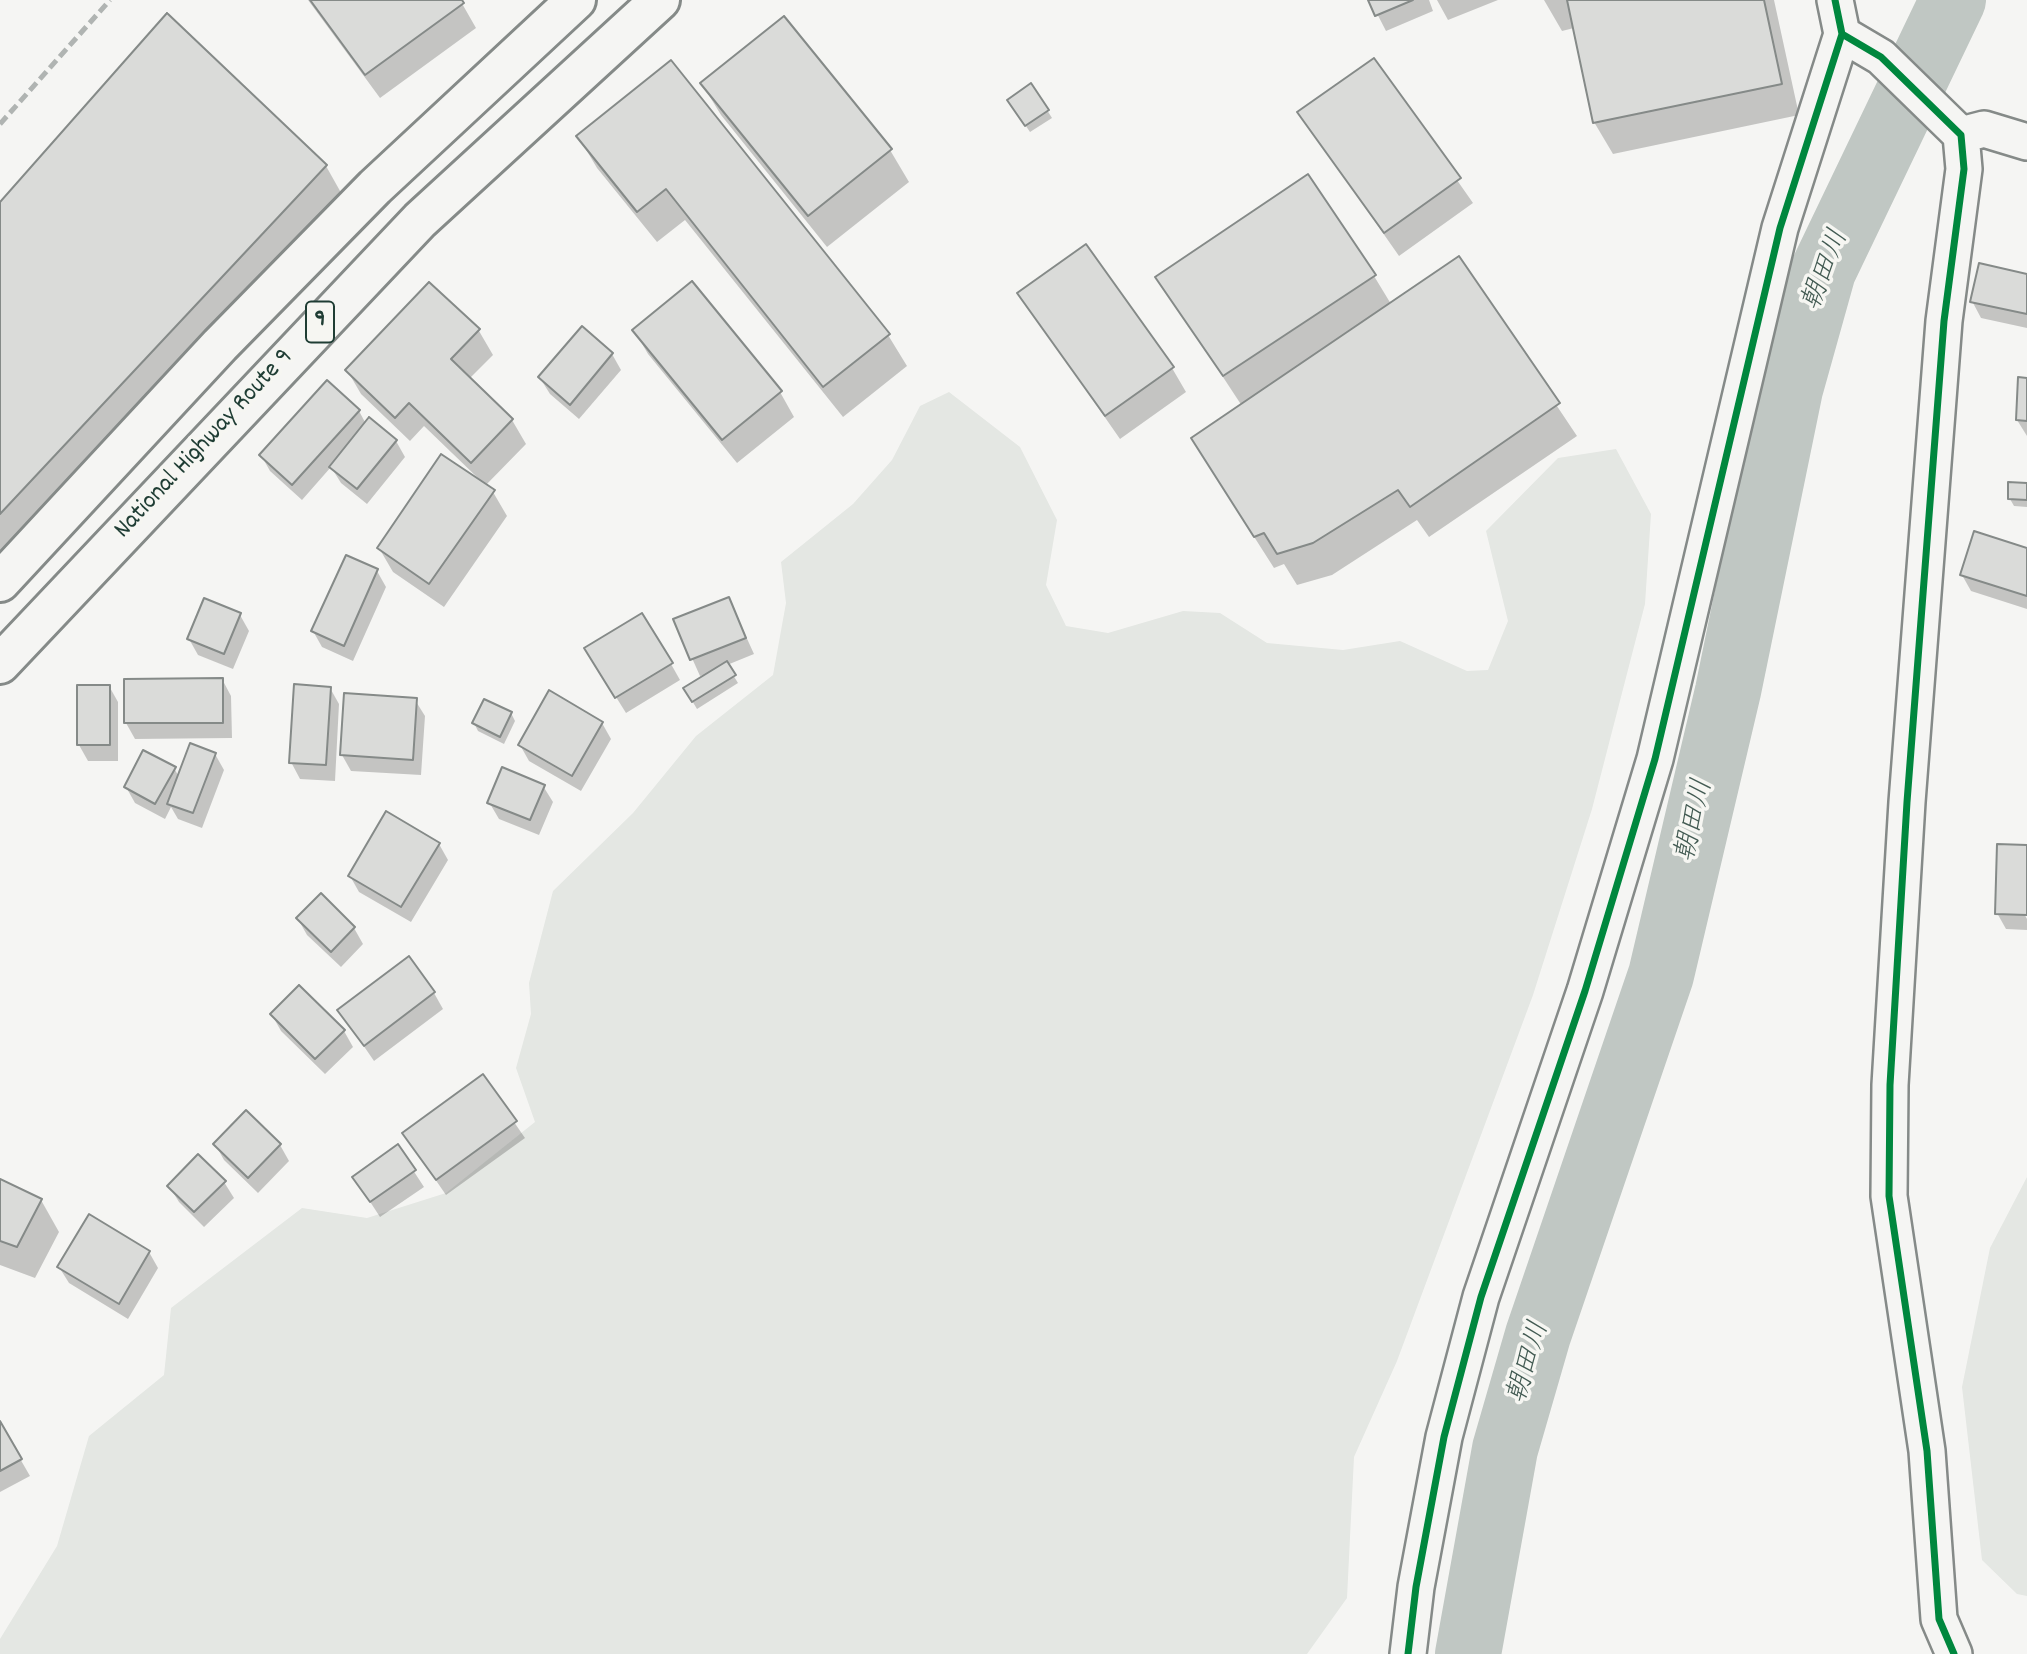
<!DOCTYPE html>
<html>
<head>
<meta charset="utf-8">
<style>
  body { margin:0 }
  canvas { display:block; background:#f5f5f3 }
</style>
</head>
<body>
<canvas width="2027" height="1654"></canvas>
<script>
const g = document.querySelector('canvas').getContext('2d');
g.lineJoin = 'round';
function fillPath(path, color) { g.fillStyle = color; g.fill(path, 'evenodd'); }
const toPath = rows => new Path2D(rows.map(r => 'M' + r).join(''));
function strokePath(path, color, width, dash) { g.strokeStyle = color; g.lineWidth = width; g.lineCap = dash ? 'butt' : 'round'; g.setLineDash(dash || []); g.stroke(path); }
function write(font, color, halo, rows, align = 'center') {
  g.font = font + ' Dekko,"Klee One",sans-serif'; g.lineWidth = 7; g.setLineDash([]); g.textBaseline = 'middle'; g.strokeStyle = halo; g.fillStyle = color; for (const [text, x, y, turn = 0] of rows) {
    g.save(); g.translate(x, y); g.rotate((+turn || 0) * Math.PI / 180); g.textAlign = isNaN(turn) ? turn : align; if (halo) g.strokeText(text, 0, 0); g.fillText(text, 0, 0); g.restore();
  }
}
const green = toPath([
  [949,392,1020,447,1057,520,1046,585,1066,626,1108,633,1183,611,1220,613,1267,643,1343,650,1400,641,1467,671,1488,670,1508,621,1486,531,1558,458,1616,449,1651,514,1645,604,1592,809,1533,995,1397,1361,1354,1457,1347,1598,1307,1654,0,1654,0,1639,57,1546,89,1436,164,1375,171,1308,302,1208,367,1218,446,1193,535,1122,516,1068,531,1014,529,983,553,891,633,813,696,736,773,675,786,603,781,562,853,504,892,460,920,406],
  [2027,1177,2027,1596,2017,1594,1982,1560,1962,1387,1990,1248]
]);
const shadow = toPath([
  [308,0,460,0,476,28,380,98],
  [1370,0,1429,0,1433,11,1386,31],
  [1437,0,1498,0,1448,20],
  [1544,0,1774,0,1799,115,1613,154,1594,122,1574,28,1562,31],
  [168,16,326,166,344,198,0,566,0,208],
  [1373,60,1473,203,1399,256,1299,113],
  [671,62,888,335,907,366,843,417,685,220,657,242,597,168,578,136],
  [702,84,890,150,909,182,827,247,721,115],
  [1013,107,1047,110,1052,118,1030,132],
  [1458,258,1577,436,1429,537,1417,520,1332,575,1297,585,1284,564,1274,568,1212,471,1242,406,1158,278,1374,276,1391,304],
  [2027,276,2027,328,1981,318,1972,301],
  [429,284,479,331,493,355,469,379,512,420,526,444,485,486,493,492,507,516,444,607,393,572,379,548,480,480,424,426,410,441,361,394,347,370],
  [692,284,780,392,794,417,737,463,648,354,634,330],
  [1019,294,1172,368,1186,392,1120,439],
  [582,329,612,354,621,370,579,419,550,394,540,378],
  [2027,380,2027,436,2017,420],
  [359,411,366,424,396,441,405,457,367,504,341,483,331,467,302,500,270,471,261,455],
  [2027,485,2027,507,2014,506,2010,499],
  [2027,550,2027,609,1971,591,1962,575],
  [377,571,386,587,353,661,322,647,313,631],
  [729,599,754,654,727,665,738,683,697,709,685,689,709,674,700,676,675,620],
  [240,615,249,631,233,669,198,655,189,639],
  [671,664,680,680,626,713,596,665],
  [222,679,231,696,232,738,135,739,126,723],
  [109,686,118,702,118,761,88,761,79,745],
  [330,688,339,704,335,781,300,779,291,762],
  [415,700,425,716,421,775,351,771,342,755],
  [511,713,515,721,504,744,478,731,474,723],
  [602,723,611,739,581,791,529,761,520,745],
  [215,754,224,770,202,828,178,819,171,807,165,819,135,803,126,787,174,768,179,777],
  [543,786,553,802,539,835,499,819,489,802],
  [439,844,448,860,411,922,359,892,350,876],
  [2027,846,2027,912,2021,908,2027,919,2027,930,2006,929,1997,913],
  [321,896,354,928,363,944,341,967,307,935,298,919],
  [434,993,443,1009,374,1061,339,1010],
  [272,1015,344,1031,353,1047,325,1074,281,1031],
  [483,1077,525,1138,446,1195,404,1134],
  [246,1113,280,1145,289,1161,258,1193,224,1160,215,1144],
  [398,1147,424,1187,380,1217,354,1177],
  [0,1181,41,1200,59,1232,35,1278,0,1265],
  [224,1182,234,1198,204,1227,179,1202,169,1186],
  [149,1252,158,1268,128,1319,69,1283,59,1267],
  [0,1424,30,1476,0,1492]
]);
const river = toPath([
  [1468,1654,1505,1449,1538,1335,1661,975,1728,691,1790,389,1823,271,1953,0]
]);
const building = toPath([
  [310,0,462,0,464,3,365,75,310,0],
  [1368,0,1413,0,1375,16,1368,0],
  [1567,0,1764,0,1782,84,1593,123,1567,0],
  [167,13,327,165,0,514,0,202,167,13],
  [784,16,892,149,808,216,700,83,784,16],
  [1374,58,1461,178,1384,233,1297,112,1374,58],
  [671,60,890,334,823,387,666,189,637,212,576,136,671,60],
  [1031,83,1049,110,1025,126,1007,100,1031,83],
  [1308,174,1376,275,1223,376,1155,277,1308,174],
  [1086,244,1174,367,1105,416,1017,293,1086,244],
  [1459,256,1560,403,1410,507,1398,490,1313,543,1277,554,1264,533,1254,537,1191,438,1459,256],
  [1979,263,2027,274,2027,314,1970,302,1979,263],
  [692,281,782,391,722,440,632,330,692,281],
  [429,282,480,329,451,359,513,419,471,463,409,403,395,418,345,370,429,282],
  [582,326,613,353,570,405,538,377,582,326],
  [2018,377,2027,378,2027,421,2016,420,2018,377],
  [327,380,360,410,292,485,259,455,327,380],
  [369,417,397,440,357,489,329,467,369,417],
  [441,454,495,490,429,584,377,548,441,454],
  [2008,482,2027,483,2027,500,2008,499,2008,482],
  [1974,531,2027,548,2027,596,1960,575,1974,531],
  [346,555,378,569,344,646,311,631,346,555],
  [729,597,746,638,690,660,673,619,729,597],
  [204,598,241,613,224,654,187,639,204,598],
  [642,613,673,663,615,698,584,648,642,613],
  [727,661,736,675,692,702,683,688,727,661],
  [223,678,223,723,124,723,124,679,223,678],
  [294,684,331,687,326,765,289,763,294,684],
  [77,685,110,685,110,745,77,745,77,685],
  [549,690,603,722,572,776,518,745,549,690],
  [344,693,417,698,413,760,340,755,344,693],
  [484,699,512,712,500,737,472,723,484,699],
  [190,743,216,753,193,813,167,804,190,743],
  [143,750,176,767,155,804,124,787,143,750],
  [502,767,545,785,530,820,487,803,502,767],
  [386,811,440,843,401,907,348,876,386,811],
  [1997,844,2027,845,2027,915,1995,914,1997,844],
  [321,893,355,927,331,952,296,918,321,893],
  [409,956,435,992,364,1046,337,1010,409,956],
  [299,985,345,1030,315,1059,270,1014,299,985],
  [483,1074,517,1121,436,1180,402,1133,483,1074],
  [246,1110,281,1144,248,1178,213,1144,246,1110],
  [398,1144,416,1170,370,1202,352,1177,398,1144],
  [198,1154,226,1181,194,1212,167,1186,198,1154],
  [0,1179,42,1199,17,1247,0,1241,0,1179],
  [89,1214,150,1251,119,1304,57,1267,89,1214],
  [0,1421,22,1459,0,1471,0,1421]
]);
const minor = toPath([
  [1842,34,1881,57,1961,135,1964,169,1944,321,1907,802,1890,1085,1889,1196,1927,1451,1939,1619,1954,1654],
  [1961,135,1984,129,2027,142],
  [1408,1654,1416,1587,1444,1437,1481,1297,1585,991,1655,759,1780,228,1842,34,1835,0]
]);
const highway = toPath([
  [0,582,220,345,375,187,576,0],
  [0,664,420,220,660,0]
]);
const rail = toPath([
  [0,124,110,0]
]);
const cycleway = toPath([
  [1842,34,1881,57,1961,135,1964,169,1944,321,1907,802,1890,1085,1889,1196,1927,1451,1939,1619,1954,1654],
  [1408,1654,1416,1587,1444,1437,1481,1297,1585,991,1655,759,1780,228,1842,34,1835,0]
]);
const shields = [
  [320,322,28]
];
const shieldNames = [
  ["9",320,322]
];
const streetNames = [
  ["National Highway Route 9",205,445,-47]
];
const waterNames = [
  ["朝田川",1828,271,-69],
  ["朝田川",1697,821,-77],
  ["朝田川",1531,1363,-73]
];
fillPath(green, '#e4e7e3');
fillPath(shadow, '#0003');
strokePath(river, '#c0c7c3', 66);
fillPath(building, '#dadbd9');
strokePath(building, '#858a88', 2);
strokePath(minor, '#858a88', 40);
strokePath(highway, '#858a88', 44);
strokePath(minor, '#f5f5f3', 35);
strokePath(highway, '#f5f5f3', 38);
strokePath(rail, '#b0b4b2', 5, [10, 5]);
strokePath(cycleway, '#00873e', 7);
for (const [x, y, w] of shields) { const box = new Path2D(); box.roundRect(x - w / 2, y - 20.5, w, 41, 5); g.fillStyle = '#f6f6f2'; g.fill(box); strokePath(box, '#1f3d34', 2); }
write('bold 24px', '#1f3d34', null, shieldNames);
write('26px', '#1f3d34', '#f6f6f2', streetNames);
write('italic 28px', '#425a52', '#f6f6f2', waterNames);
</script>
</body>
</html>
